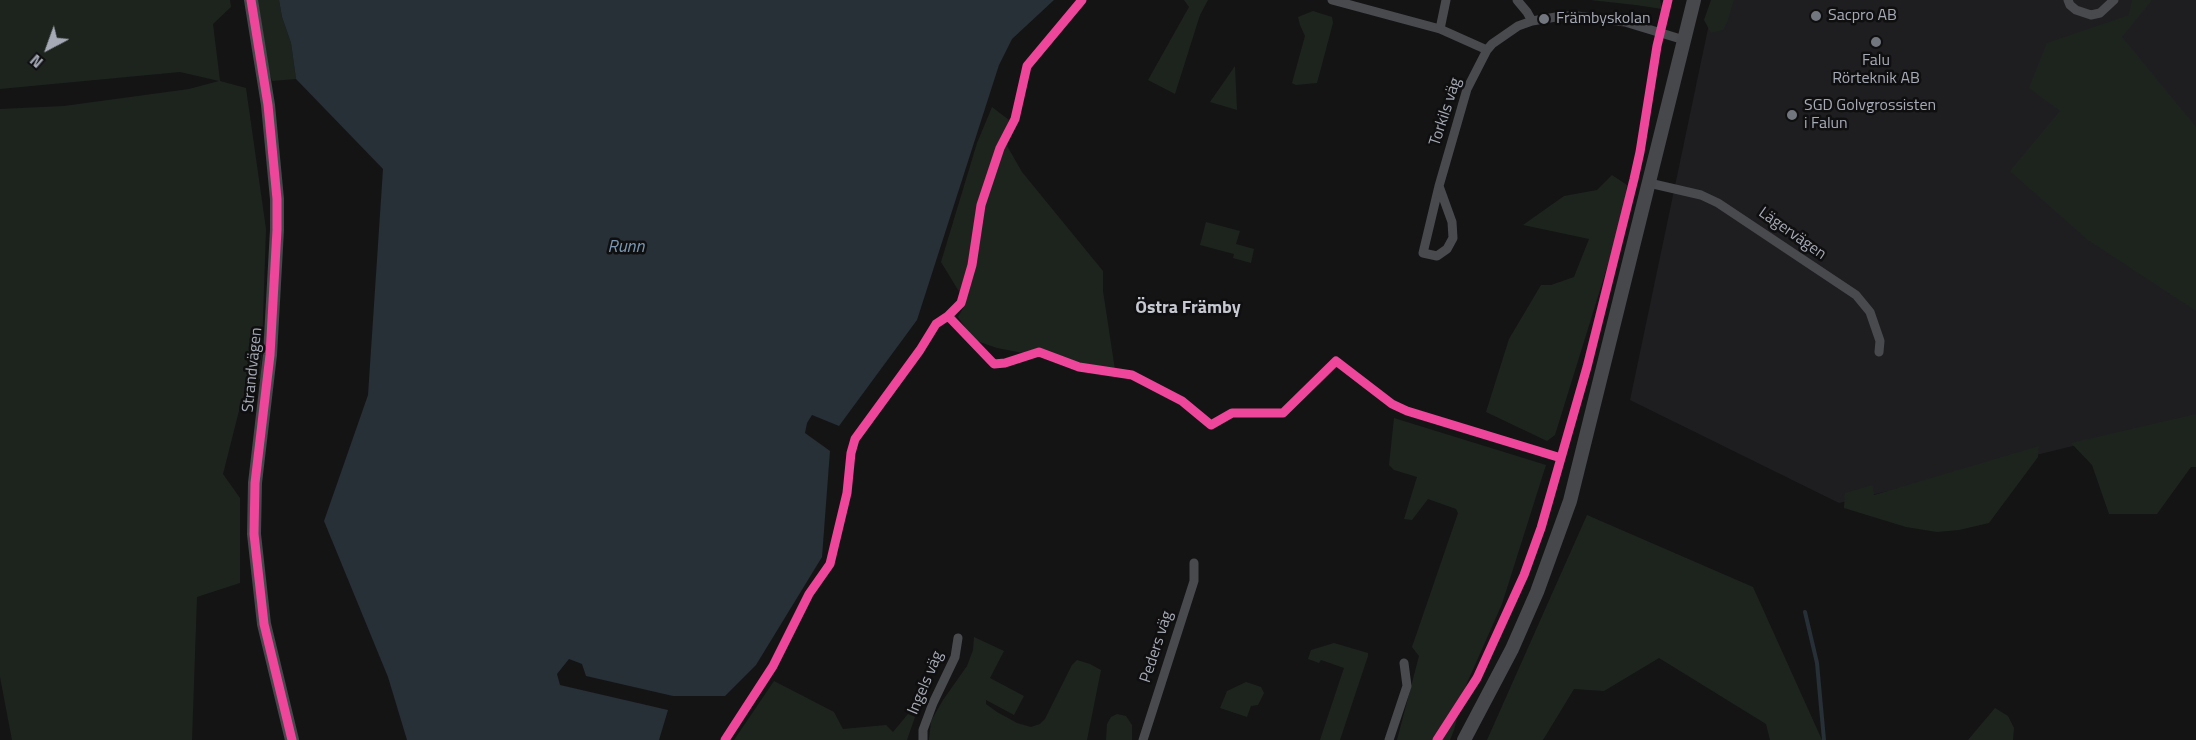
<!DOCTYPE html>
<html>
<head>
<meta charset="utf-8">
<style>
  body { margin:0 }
  #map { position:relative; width:2196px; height:740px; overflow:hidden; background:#141415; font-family:"Titillium Web",sans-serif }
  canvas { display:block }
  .north { position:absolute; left:18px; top:18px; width:60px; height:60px; -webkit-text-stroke:4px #0f0f10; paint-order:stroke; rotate:221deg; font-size:16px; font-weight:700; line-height:24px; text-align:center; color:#a5aab6 }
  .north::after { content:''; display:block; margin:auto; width:21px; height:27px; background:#a5aab6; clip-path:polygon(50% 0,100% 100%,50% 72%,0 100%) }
</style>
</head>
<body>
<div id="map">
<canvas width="2196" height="740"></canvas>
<div class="north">N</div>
</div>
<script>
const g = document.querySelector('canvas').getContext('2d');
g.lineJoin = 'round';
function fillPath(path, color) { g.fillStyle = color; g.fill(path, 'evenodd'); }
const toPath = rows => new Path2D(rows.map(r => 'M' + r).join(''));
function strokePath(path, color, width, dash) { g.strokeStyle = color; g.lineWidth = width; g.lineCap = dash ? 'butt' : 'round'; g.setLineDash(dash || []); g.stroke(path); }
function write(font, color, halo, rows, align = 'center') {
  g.font = font + ' "Titillium Web",sans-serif'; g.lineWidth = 5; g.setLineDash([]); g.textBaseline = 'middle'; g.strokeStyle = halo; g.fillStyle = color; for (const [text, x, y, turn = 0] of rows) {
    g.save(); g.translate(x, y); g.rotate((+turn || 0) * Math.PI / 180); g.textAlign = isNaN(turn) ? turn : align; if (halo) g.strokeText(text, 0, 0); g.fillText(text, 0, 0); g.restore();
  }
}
const built = toPath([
  [1714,0,2196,0,2196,416,1839,503,1630,400]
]);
const green = toPath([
  [0,0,230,0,231,7,213,24,220,81,246,88,266,229,261,377,242,399,223,474,240,498,240,583,197,597,192,740,12,740,0,677,0,109,64,106,189,89,219,81,180,72,0,89],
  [258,0,279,0,282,17,291,43,296,79,272,81,268,68],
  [1184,0,1208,0,1200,15,1175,94,1148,80,1189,7],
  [1590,0,1660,0,1662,9,1636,5],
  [1711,0,1734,0,1727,23,1723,30,1711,33,1704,20],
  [2132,0,2152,0,2122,37,2196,127,2196,311,2088,240,2010,171,2060,111,2029,88,2047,43,2129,15],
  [1313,11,1332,17,1333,23,1317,83,1296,85,1292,83,1305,36,1300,25,1298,17],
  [1235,66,1237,110,1210,102],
  [992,107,1009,120,1002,137,1022,172,1103,271,1103,291,1115,370,1083,367,1069,361,1035,352,1023,353,997,348,974,340,958,317,966,303,941,262,977,143],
  [1612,175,1627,185,1622,219,1555,435,1547,441,1486,412,1509,339,1541,285,1551,285,1574,277,1589,239,1523,225,1564,196,1597,190],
  [1206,222,1240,231,1236,244,1254,249,1251,263,1233,258,1234,254,1200,245],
  [2196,414,2196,467,2191,467,2157,514,2109,514,2092,465,2071,443],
  [1394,418,1546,465,1502,604,1467,683,1454,730,1450,740,1397,740,1419,656,1412,647,1458,513,1456,509,1428,499,1412,520,1404,519,1417,477,1394,470,1389,465],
  [2039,446,2038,457,1989,523,1959,530,1937,532,1906,527,1844,508,1845,493,1872,485,1874,495],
  [1587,515,1753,587,1822,740,1770,740,1766,724,1659,658,1604,691,1574,689,1543,740,1487,740],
  [974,637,1004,651,990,678,1024,696,1014,715,986,700,986,704,997,712,1017,723,1031,727,1040,724,1045,719,1072,665,1077,660,1090,664,1101,670,1087,740,929,740,931,721,943,700,967,666,973,650],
  [1334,643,1368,653,1368,656,1340,740,1320,740,1344,668,1321,660,1319,663,1308,659,1311,650],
  [774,681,834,712,843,729,886,725,893,732,908,714,915,717,907,740,734,740],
  [1246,682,1261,687,1264,693,1258,705,1251,706,1247,717,1220,708,1227,691],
  [1995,708,2008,716,2014,728,2013,740,1968,740],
  [1117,714,1126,716,1132,725,1132,740,1106,740,1107,724,1111,717]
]);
const water = toPath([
  [279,0,1054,0,1012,39,999,65,917,320,839,426,812,415,807,423,805,433,830,451,822,557,756,665,725,696,673,696,586,676,582,664,569,659,557,674,560,685,668,710,659,740,407,740,388,677,324,521,368,395,383,169,296,79,291,43,282,17]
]);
const stream = toPath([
  [1805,612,1817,663,1824,740]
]);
const street = toPath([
  [1332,0,1440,29,1487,50],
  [1517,0,1527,12,1532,21],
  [2068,0,2070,5,2076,10,2091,15,2100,13,2114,0],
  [1440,29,1446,0],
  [1649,183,1701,195,1718,203,1856,295,1870,312,1880,341,1879,352],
  [1439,186,1452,222,1453,238,1447,249,1437,256,1423,253,1439,186,1467,89,1487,50,1492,44,1518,26,1532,21,1562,16,1577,16,1625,22,1684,40],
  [923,740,923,730,933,703,955,657,958,638],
  [1143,740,1194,581,1194,563],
  [1389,740,1407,686,1404,663]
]);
const secondary = toPath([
  [251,0,268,105,277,199,277,230,270,355,255,483,254,534,264,624,292,740],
  [1464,740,1512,649,1537,592,1570,501,1694,0]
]);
const cycleway = toPath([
  [251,0,268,105,277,199,277,230,270,355,255,483,254,534,264,624,292,740],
  [948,316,994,364,1005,363,1039,352,1079,367,1132,375,1182,401,1211,425,1232,413,1283,413,1336,361,1392,404,1407,411,1561,458],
  [725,740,773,666,809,594,830,564,847,493,851,453,855,439,920,350,936,324,948,316,961,303,972,265,981,205,1000,148,1015,119,1027,66,1082,0],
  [1437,740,1477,678,1524,575,1541,528,1587,367,1634,179,1640,152,1657,46,1668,0]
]);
const markers = [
  [1816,16,6,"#72767e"],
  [1544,19,6,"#72767e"],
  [1876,42,6,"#72767e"],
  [1792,115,6,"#72767e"]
];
const poiNames = [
  ["Sacpro AB",1828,16],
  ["Främbyskolan",1556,19],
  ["Falu",1876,61,"center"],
  ["Rörteknik AB",1876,79,"center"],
  ["SGD Golvgrossisten",1804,106],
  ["i Falun",1804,124]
];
const streetNames = [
  ["Torkils väg",1446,112,-72],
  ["Lägervägen",1792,234,35],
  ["Strandvägen",253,370,-84],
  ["Peders väg",1157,647,-72],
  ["Ingels väg",926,683,-67]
];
const waterNames = [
  ["Runn",626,248]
];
const neighbourhoodNames = [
  ["Östra Främby",1188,309]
];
fillPath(built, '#1e1e21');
fillPath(green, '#1d241e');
fillPath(water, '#272f37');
strokePath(stream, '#272f37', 4);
strokePath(street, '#484a4e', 9);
strokePath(secondary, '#47484c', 14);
strokePath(cycleway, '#ed469a', 9);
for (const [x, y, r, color] of markers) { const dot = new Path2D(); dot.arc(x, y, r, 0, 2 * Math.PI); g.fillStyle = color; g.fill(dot); strokePath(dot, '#0f0f10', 2); }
write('16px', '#a5aab6', '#0f0f10', poiNames, 'left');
write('16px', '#a5aab6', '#0f0f10', streetNames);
write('italic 18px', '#7a97b3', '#0f0f10', waterNames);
write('bold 18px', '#c6c9d2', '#0f0f10', neighbourhoodNames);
</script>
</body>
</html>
